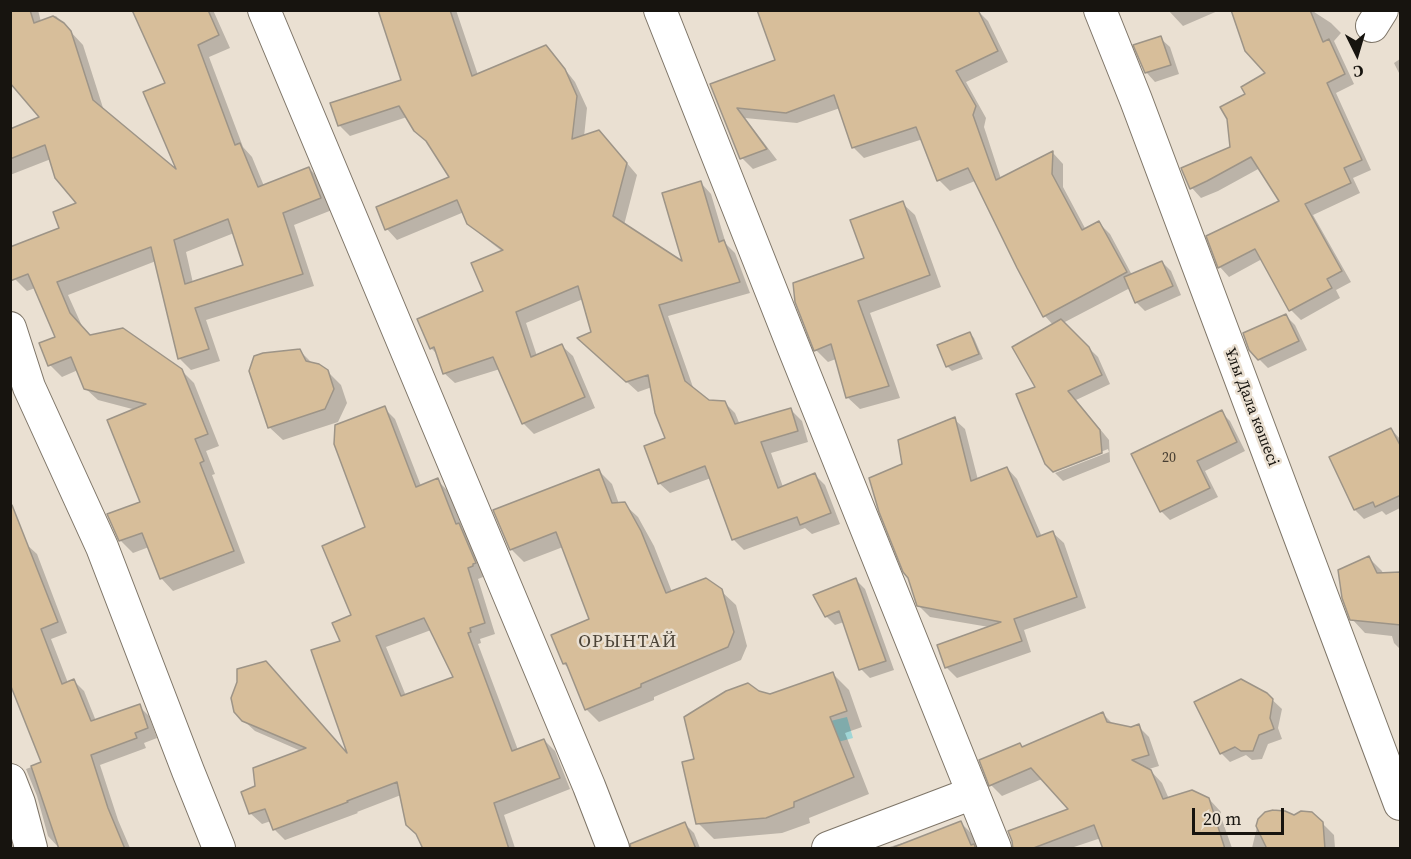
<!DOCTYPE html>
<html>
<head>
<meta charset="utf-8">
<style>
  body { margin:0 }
  #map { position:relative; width:1411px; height:859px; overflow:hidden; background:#eae0d2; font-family:"Source Serif 4",serif }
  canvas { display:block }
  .frame { position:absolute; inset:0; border:12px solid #17140f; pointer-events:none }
  .north { position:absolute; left:1327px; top:24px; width:60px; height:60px; -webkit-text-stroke:4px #eae0d2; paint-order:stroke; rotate:175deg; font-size:16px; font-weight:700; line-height:24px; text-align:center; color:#17140f }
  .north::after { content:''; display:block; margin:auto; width:21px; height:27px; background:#17140f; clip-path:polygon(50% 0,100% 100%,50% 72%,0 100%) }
  .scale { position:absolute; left:1192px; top:808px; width:92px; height:27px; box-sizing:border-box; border:3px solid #17140f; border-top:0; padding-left:8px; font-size:18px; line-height:21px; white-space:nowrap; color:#17140f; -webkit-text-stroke:4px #eae0d2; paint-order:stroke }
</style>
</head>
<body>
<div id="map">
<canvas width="1411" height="859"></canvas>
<div class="frame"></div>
<div class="north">С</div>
<div class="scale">20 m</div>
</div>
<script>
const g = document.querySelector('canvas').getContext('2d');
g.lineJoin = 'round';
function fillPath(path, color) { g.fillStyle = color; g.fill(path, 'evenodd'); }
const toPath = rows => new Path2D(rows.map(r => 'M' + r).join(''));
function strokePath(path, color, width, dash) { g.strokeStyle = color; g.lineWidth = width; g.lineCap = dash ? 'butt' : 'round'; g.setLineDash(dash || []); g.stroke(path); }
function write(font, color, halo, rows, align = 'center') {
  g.font = font + ' "Source Serif 4",serif'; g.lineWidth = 5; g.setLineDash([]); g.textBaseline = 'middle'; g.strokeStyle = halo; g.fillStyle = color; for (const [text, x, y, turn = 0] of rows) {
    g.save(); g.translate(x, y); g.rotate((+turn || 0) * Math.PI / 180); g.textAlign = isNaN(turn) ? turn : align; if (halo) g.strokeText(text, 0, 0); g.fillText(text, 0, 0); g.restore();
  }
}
const water = toPath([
  [847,717,853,738,819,747,814,725]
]);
const shadow = toPath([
  [10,10,38,10,41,22,56,16,83,45,104,111,180,175,167,84,136,10,213,10,230,48,209,57,243,147,252,157,264,186,309,168,321,181,332,210,294,225,314,286,206,320,220,361,191,370,179,358,156,261,68,295,82,326,91,336,181,370,194,383,219,446,206,451,215,474,212,475,245,563,173,591,161,578,149,547,133,553,120,540,142,503,136,410,98,400,85,388,78,370,62,377,50,365,57,337,35,288,27,291,15,279,61,229,78,204,51,159,10,175,10,130,41,117],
  [234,233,245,266,193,283,186,252],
  [380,10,456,10,478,75,556,58,575,82,587,108,584,137,609,142,637,175,624,225,684,265,701,183,711,194,726,244,735,253,750,293,668,316,694,390,708,402,724,402,735,413,740,425,791,410,802,421,808,442,771,453,783,487,815,475,825,485,840,524,812,534,805,528,744,550,733,539,711,478,670,493,659,483,667,439,652,387,638,392,589,348,592,333,583,299,526,323,537,356,562,346,573,356,595,408,534,434,523,423,500,369,455,383,444,373,438,355,431,348,485,292,503,252,480,234,468,223,464,212,397,240,387,229,451,178,430,145,415,130,407,117,350,136,339,125,403,81],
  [977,10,988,21,1008,62,966,82,986,118,984,127,1001,179,1053,153,1063,164,1063,187,1086,230,1099,223,1110,234,1132,275,1162,262,1171,271,1181,295,1145,311,1136,302,1130,288,1063,323,1098,357,1110,384,1076,400,1109,440,1110,462,1063,481,1055,473,1109,452,1108,449,1053,471,1037,388,1053,325,1045,316,975,181,950,191,939,180,923,139,864,158,853,147,840,108,797,123,745,118,777,160,753,169,742,158,711,85],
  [1168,10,1220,10,1183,26],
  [1233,10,1311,10,1331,23,1341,33,1334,41,1354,84,1336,93,1371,170,1353,178,1360,193,1313,215,1351,282,1336,290,1340,298,1301,320,1291,310,1262,259,1229,277,1220,267,1208,237,1281,201,1260,168,1218,191,1201,198,1192,188,1231,148,1247,94,1268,74],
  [1160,38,1170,47,1179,74,1155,82,1146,72],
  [1400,59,1400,75,1394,63],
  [902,203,915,215,941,287,870,313,900,398,860,409,847,397,836,359,828,362,816,350,866,259],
  [1286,316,1295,325,1307,350,1268,368,1259,359],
  [970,333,974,338,983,359,952,371,948,367,939,346],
  [299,350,313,364,327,371,341,385,347,403,338,422,283,440,269,427],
  [384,408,395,419,421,486,437,480,448,491,463,529,470,536,486,574,483,575,483,577,478,579,495,634,480,639,481,643,478,644,518,750,544,740,555,751,570,789,504,815,515,848,424,848,401,795,357,812,358,813,285,840,274,829,271,821,262,824,250,813,257,787,301,751,255,731,243,720,349,756,342,642,353,616],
  [431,630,455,678,406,696,386,647],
  [1221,412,1230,421,1245,451,1205,471,1218,497,1170,520,1161,511],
  [954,419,965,429,978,480,1007,468,1017,479,1042,537,1053,533,1064,543,1086,608,1024,630,1031,652,957,678,946,667,989,627,930,617,919,606,904,465],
  [1391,429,1400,439,1400,508,1386,515,1382,511,1364,519,1355,510,1331,458],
  [599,471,612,484,619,504,624,504,638,517,654,546,672,592,722,592,736,605,747,646,741,660,654,697,654,700,599,722,586,709,570,669,564,664,553,636,591,620,563,547,524,562,511,549],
  [26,544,37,554,67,633,51,639,68,683,74,681,84,691,96,721,139,706,149,716,157,738,144,743,146,748,100,765,118,820,130,848,59,848,48,836,37,796,26,769,43,763],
  [1369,558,1382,571,1383,575,1400,574,1400,649,1394,643,1392,636,1365,633,1352,619],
  [856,580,865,589,894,670,870,678,861,669,844,622,835,625,826,616],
  [833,674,849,690,862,727,845,733,869,794,809,818,810,823,782,833,714,839,698,823,696,760,758,692,770,695],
  [1266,694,1282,709,1278,728,1282,739,1268,744,1262,759,1252,760,1246,755,1230,762,1221,753],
  [1102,713,1114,725,1131,729,1138,726,1149,737,1159,766,1149,769,1162,783,1169,799,1192,791,1210,800,1221,812,1221,817,1232,848,1105,848,1101,838,1071,848,1018,848,1071,809,1042,779,1002,796,991,785,1020,745,1023,748],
  [1294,817,1322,823,1334,835,1335,848,1252,848,1259,819],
  [10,819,18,848,10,848],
  [960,822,973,835,979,848,886,848,926,836],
  [685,824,694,833,700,848,640,848]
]);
const building = toPath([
  [10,10,30,10,34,23,53,16,64,23,71,31,93,100,176,169,143,92,165,83,132,10,208,10,219,35,198,45,235,145,240,143,258,187,309,167,321,198,283,213,303,274,195,308,209,349,178,359,151,247,57,282,70,313,90,335,123,328,182,369,208,434,195,439,204,461,200,463,234,551,160,579,142,533,119,541,107,514,140,502,107,420,146,404,84,389,71,357,48,366,39,343,55,337,28,274,10,281,10,247,59,228,53,212,76,203,55,178,45,145,10,159,10,129,39,117,10,83,10,10],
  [228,219,243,265,185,284,174,240,228,219],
  [378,10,450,10,472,76,546,45,565,69,577,96,572,139,599,130,627,163,613,216,682,261,662,193,701,181,719,242,724,240,740,282,659,305,685,381,709,400,725,401,735,424,791,408,798,431,761,442,778,488,815,473,831,513,800,525,797,517,732,540,705,466,658,484,644,446,665,438,655,413,648,375,626,382,577,338,591,332,578,286,516,312,531,357,562,344,585,397,522,424,493,357,443,374,434,347,430,349,417,319,483,291,471,263,503,250,467,224,457,200,385,230,376,207,449,177,426,141,414,131,399,106,338,126,330,103,401,80,378,10],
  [757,10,978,10,998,51,956,71,976,106,973,115,996,180,1053,151,1052,174,1082,230,1099,221,1127,272,1043,317,1017,268,968,168,937,181,916,127,852,148,834,95,786,113,737,108,767,149,740,159,710,84,775,60,757,10],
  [1231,10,1310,10,1323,42,1329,39,1345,74,1327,83,1362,160,1344,168,1351,183,1305,204,1342,271,1327,279,1332,288,1289,311,1255,249,1218,268,1206,236,1279,201,1251,157,1207,181,1190,189,1181,168,1230,147,1227,119,1220,107,1245,94,1241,87,1265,73,1245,51,1231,10],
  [1161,36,1171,65,1145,73,1133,45,1161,36],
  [903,201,930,275,858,301,889,386,846,398,831,344,814,351,795,302,793,283,864,258,850,220,903,201],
  [1162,261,1173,286,1135,303,1124,277,1162,261],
  [1286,314,1299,341,1258,360,1249,350,1243,333,1286,314],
  [1061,319,1089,347,1102,375,1068,391,1100,430,1102,453,1053,472,1045,464,1016,394,1035,387,1012,347,1061,319],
  [970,332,979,354,946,367,937,345,970,332],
  [300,349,306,361,319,364,328,370,334,389,325,409,268,428,249,371,254,356,263,353,300,349],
  [385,406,416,487,438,478,456,524,459,523,476,563,473,564,473,566,468,568,485,623,470,628,471,632,468,633,512,751,544,739,560,778,494,803,509,849,423,849,416,834,406,825,397,782,347,801,348,802,273,830,265,809,249,814,241,792,255,786,253,768,306,748,242,721,234,712,231,698,237,682,237,669,266,661,347,753,311,650,340,641,332,623,351,615,322,546,365,527,334,444,335,425,385,406],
  [424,618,453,677,401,696,376,636,424,618],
  [1222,410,1237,442,1197,461,1210,488,1160,512,1131,454,1222,410],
  [955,417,971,481,1007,467,1037,537,1053,531,1077,597,1014,619,1022,641,945,668,937,645,1001,622,917,606,908,578,903,572,879,512,869,478,902,464,898,440,955,417],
  [1391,428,1401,447,1401,495,1375,507,1373,502,1354,510,1329,457,1391,428],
  [599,469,612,503,625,502,641,531,666,593,706,578,722,589,734,632,728,647,641,684,641,687,585,710,566,663,563,664,551,635,589,619,556,532,510,550,493,510,599,469],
  [10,505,12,505,58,622,41,629,62,684,74,679,91,721,140,704,148,728,135,733,137,738,91,755,108,808,125,849,59,849,31,766,41,762,10,684,10,505],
  [1369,556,1377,573,1401,572,1401,625,1350,620,1342,598,1338,570,1369,556],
  [856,578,886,661,859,670,839,611,825,617,813,595,856,578],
  [833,672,847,711,830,717,854,777,794,802,794,807,766,818,696,824,682,762,694,759,684,717,726,691,748,683,759,691,770,694,833,672],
  [1241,679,1267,693,1273,699,1270,718,1274,729,1259,735,1253,751,1241,751,1235,747,1220,754,1194,702,1241,679],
  [1103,712,1107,722,1131,727,1139,724,1149,755,1132,760,1151,770,1163,799,1192,790,1209,798,1225,849,1103,849,1094,825,1031,849,1013,849,1012,841,1008,831,1068,809,1031,768,989,786,979,760,1020,743,1022,747,1103,712],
  [1273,810,1285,811,1294,815,1301,811,1312,812,1323,822,1325,849,1267,849,1256,826,1258,819,1265,812,1273,810],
  [961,821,971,845,974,844,976,849,894,849,894,847,961,821],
  [685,822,696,849,631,849,630,844,685,822]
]);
const minor = toPath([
  [264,10,589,786,613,848],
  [660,10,793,346,995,848],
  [1100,10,1136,100,1400,804],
  [1372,26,1382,10],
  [10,328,29,387,102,547,188,771,219,848],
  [10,780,19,803,31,848],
  [828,848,973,793]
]);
const numberNames = [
  ["20",1169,458]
];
const streetNames = [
  ["Ұлы Дала көшесі",1251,407,69]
];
const neighbourhoodNames = [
  ["ОРЫНТАЙ",628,642]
];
fillPath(water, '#a0d6d6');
fillPath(shadow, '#0003');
fillPath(building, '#d7be9a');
strokePath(building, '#9d9487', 1.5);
strokePath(minor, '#7e7568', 34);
strokePath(minor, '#fff', 32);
write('14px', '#473e32', null, numberNames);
write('16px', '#17140f', '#eae0d2', streetNames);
g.letterSpacing = '1.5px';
write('18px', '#4c4438', '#eae0d2', neighbourhoodNames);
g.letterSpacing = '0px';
</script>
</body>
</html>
